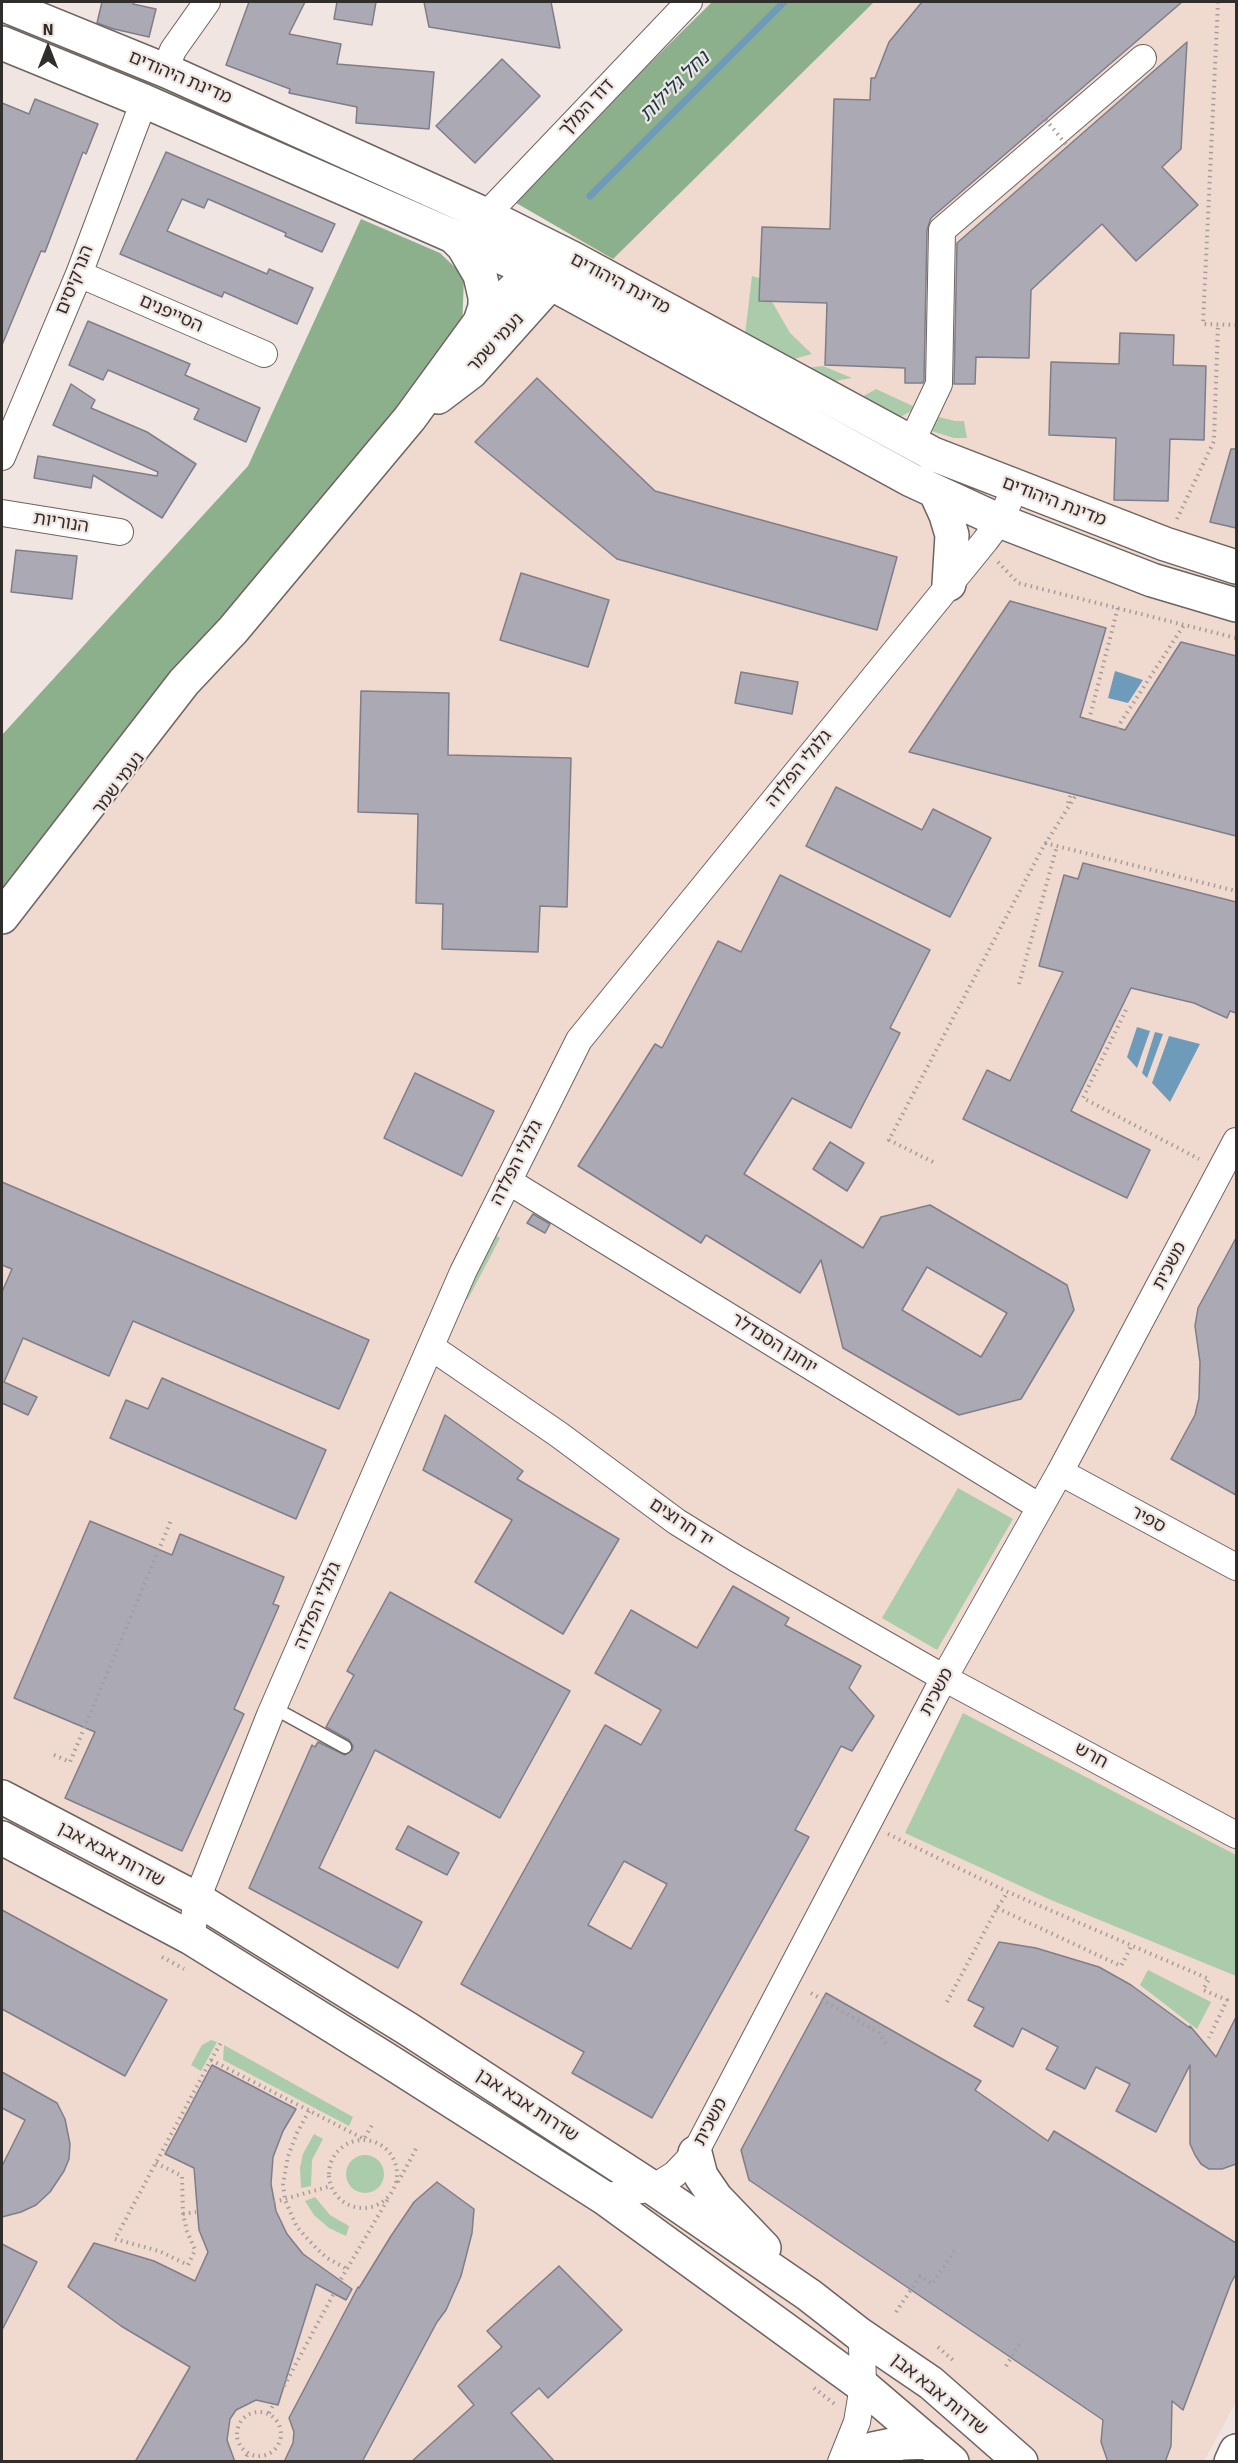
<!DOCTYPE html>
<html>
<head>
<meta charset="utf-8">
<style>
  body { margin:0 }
  #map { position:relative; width:1238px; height:2463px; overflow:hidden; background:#f1e5e1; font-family:Signika,sans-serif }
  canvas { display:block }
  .frame { position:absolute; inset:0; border:3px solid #312d2b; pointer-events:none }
  .north { position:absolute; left:18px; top:18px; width:60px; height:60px; -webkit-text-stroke:4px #f1e5e1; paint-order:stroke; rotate:0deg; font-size:16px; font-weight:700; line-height:24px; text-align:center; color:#312d2b }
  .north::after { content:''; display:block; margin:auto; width:21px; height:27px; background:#312d2b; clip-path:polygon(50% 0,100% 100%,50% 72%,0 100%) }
</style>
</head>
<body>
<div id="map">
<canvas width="1238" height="2463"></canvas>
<div class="frame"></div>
<div class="north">N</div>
</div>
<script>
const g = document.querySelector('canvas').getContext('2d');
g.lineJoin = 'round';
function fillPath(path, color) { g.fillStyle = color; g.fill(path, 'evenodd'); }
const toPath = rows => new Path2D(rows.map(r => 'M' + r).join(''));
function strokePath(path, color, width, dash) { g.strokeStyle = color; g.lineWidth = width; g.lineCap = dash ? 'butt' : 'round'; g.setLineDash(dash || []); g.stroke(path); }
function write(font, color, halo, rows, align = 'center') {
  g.font = font + ' Signika,"Noto Sans Hebrew",sans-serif'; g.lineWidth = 4.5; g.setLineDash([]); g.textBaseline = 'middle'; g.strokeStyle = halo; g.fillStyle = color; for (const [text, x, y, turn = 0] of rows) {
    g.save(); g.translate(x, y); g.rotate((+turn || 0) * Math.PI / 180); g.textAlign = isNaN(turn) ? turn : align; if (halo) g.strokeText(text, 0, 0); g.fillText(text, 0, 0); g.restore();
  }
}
const commercial = toPath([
  [812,2,1236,2,1236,2402,1204,2461,2,2461,2,917,532,272]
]);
const green = toPath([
  [2,19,208,107,513,239,506,249,2,27],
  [752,276,763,279,767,293,790,333,812,354,783,362,744,343],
  [823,366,852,378,824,383,798,369],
  [876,389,917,408,900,417,858,399],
  [939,417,955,421,964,421,967,438,954,438,928,430],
  [494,1234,500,1238,468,1299,463,1301],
  [958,1488,1013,1519,937,1650,882,1618],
  [963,1713,1236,1855,1236,1976,1051,1900,905,1833],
  [1148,1970,1211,2002,1197,2029,1140,1985],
  [211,2040,217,2042,201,2071,191,2065,202,2045],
  [224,2045,353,2117,349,2126,223,2060],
  [314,2134,323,2139,312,2160,311,2186,301,2188,300,2168,303,2154],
  '346 2174a19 19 0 1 1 38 0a19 19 0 1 1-38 0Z',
  [315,2197,330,2215,349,2226,346,2236,329,2228,314,2215,305,2201]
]);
const forest = toPath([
  [712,2,874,2,613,259,511,200],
  [361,219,440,253,464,276,462,331,2,914,2,735,248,466]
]);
const water = toPath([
  [1115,671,1143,680,1128,703,1108,698],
  [1137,1027,1150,1031,1137,1068,1127,1057],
  [1155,1032,1163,1034,1147,1078,1142,1073],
  [1169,1036,1200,1044,1170,1102,1152,1083]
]);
const stream = toPath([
  [590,196,784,2]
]);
const building = toPath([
  [102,2,134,2,133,4,156,9,149,37,114,29,97,23,102,2],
  [249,2,305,2,289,34,341,44,337,64,434,72,429,129,356,123,357,107,289,93,290,89,226,65,249,2],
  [337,2,376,2,372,25,334,19,337,2],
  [424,2,551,2,560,48,429,27,424,2],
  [922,2,1182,2,931,218,927,230,924,380,923,383,905,383,905,368,825,365,827,303,759,301,762,227,830,229,834,99,870,100,871,78,875,78,889,42,922,2],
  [1187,42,1181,149,1162,167,1198,205,1136,261,1102,224,1031,290,1029,358,976,357,975,384,954,384,957,243,1187,42],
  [502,59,540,96,475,163,436,126,502,59],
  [35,99,98,124,86,154,83,152,45,252,41,251,2,345,2,103,29,114,35,99],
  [166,152,335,224,322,252,285,236,286,233,208,199,204,208,182,199,167,231,267,274,269,269,313,288,297,324,224,292,222,297,120,254,166,152],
  [88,321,190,364,185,375,260,408,246,442,194,419,199,409,108,370,103,380,69,365,88,321],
  [1120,333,1174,335,1173,365,1206,366,1204,440,1170,439,1168,501,1114,500,1116,438,1049,435,1051,362,1119,364,1120,333],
  [537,378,655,491,897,557,877,630,617,559,475,442,537,378],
  [71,384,95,400,91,408,147,432,196,464,162,518,93,475,91,488,34,478,38,456,157,476,158,472,53,425,71,384],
  [1231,449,1236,449,1236,528,1210,522,1231,449],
  [16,550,77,556,72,599,11,592,16,550],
  [521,573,609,600,588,667,500,640,521,573],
  [1010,601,1106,628,1080,717,1125,730,1181,642,1236,656,1236,836,909,752,1010,601],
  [741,672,798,682,792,714,735,703,741,672],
  [361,691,449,693,448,755,571,758,567,907,540,906,538,952,442,949,443,904,416,903,418,814,358,812,361,691],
  [836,787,922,830,933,809,991,838,950,917,806,846,836,787],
  [1083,863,1236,902,1236,1013,1230,1011,1227,1018,1194,1003,1131,988,1071,1111,1150,1150,1127,1198,963,1119,987,1070,1010,1081,1063,972,1039,966,1064,875,1078,879,1083,863],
  [780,875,930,950,890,1028,900,1033,851,1128,792,1098,744,1174,863,1248,881,1217,930,1205,1067,1285,1074,1310,1021,1399,959,1415,843,1348,821,1260,800,1293,706,1235,701,1243,578,1166,655,1044,662,1048,718,941,741,952,780,875],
  [927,1267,1007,1313,981,1357,902,1310,927,1267],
  [415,1073,494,1111,462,1176,384,1138,415,1073],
  [830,1142,864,1163,847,1191,813,1169,830,1142],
  [2,1182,369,1340,339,1409,133,1321,109,1376,23,1338,4,1382,37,1397,28,1415,2,1403,2,1292,12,1269,2,1265,2,1182],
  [533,1214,550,1224,545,1233,527,1223,533,1214],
  [1236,1238,1236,1495,1171,1459,1195,1415,1199,1398,1200,1362,1195,1326,1198,1308,1236,1238],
  [162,1378,326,1450,296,1519,110,1438,126,1400,148,1409,162,1378],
  [445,1415,523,1471,517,1479,619,1539,563,1634,475,1582,512,1520,423,1470,445,1415],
  [90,1521,172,1555,180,1534,284,1577,273,1604,279,1606,234,1709,244,1714,182,1851,65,1798,95,1732,14,1698,90,1521],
  [733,1586,789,1618,785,1625,861,1666,849,1688,874,1716,852,1751,841,1746,795,1830,809,1837,652,2118,572,2073,584,2052,461,1984,605,1725,641,1745,661,1710,595,1673,631,1610,697,1648,733,1586],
  [624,1861,667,1884,631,1949,588,1925,624,1861],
  [390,1592,570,1691,500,1818,375,1750,319,1868,422,1922,398,1968,249,1888,312,1745,315,1747,318,1742,345,1755,352,1750,353,1746,349,1740,326,1727,354,1675,347,1671,390,1592],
  [408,1826,459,1853,447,1875,396,1849,408,1826],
  [2,1910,167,2000,125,2076,2,2009,2,1910],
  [999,1942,1036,1948,1099,1967,1131,1985,1190,2028,1190,2026,1216,2057,1236,2017,1236,2164,1222,2169,1209,2169,1201,2164,1195,2155,1190,2144,1190,2065,1156,2132,1116,2111,1130,2084,1096,2067,1085,2089,1046,2069,1058,2047,1022,2028,1013,2047,974,2026,984,2008,968,2000,999,1942],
  [826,1993,981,2081,975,2090,1048,2141,1054,2131,1236,2243,1236,2274,1231,2283,1183,2410,1172,2401,1171,2446,1165,2462,1108,2462,1101,2442,1103,2420,749,2180,741,2150,826,1993],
  [212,2065,296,2109,283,2131,273,2157,271,2184,276,2211,287,2234,303,2254,352,2289,346,2300,316,2284,278,2405,256,2400,236,2410,230,2419,227,2440,235,2462,135,2462,190,2367,121,2326,68,2287,94,2243,154,2261,195,2281,208,2252,199,2230,194,2168,165,2154,212,2065],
  [2,2072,57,2103,65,2119,70,2144,69,2159,64,2171,50,2192,36,2205,21,2212,2,2217,2,2166,25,2120,2,2108,2,2072],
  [437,2182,474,2209,472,2233,461,2276,446,2310,437,2322,362,2462,284,2462,293,2443,294,2432,289,2418,358,2287,359,2288,391,2236,414,2202,437,2182],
  [2,2244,37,2262,2,2330,2,2244],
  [559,2266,622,2330,548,2398,539,2388,511,2413,555,2462,411,2462,474,2405,458,2386,502,2347,487,2331,559,2266]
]);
const path = toPath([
  [1218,2,1203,324,1236,325],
  [1177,519,1214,441,1218,324],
  [998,562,1018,583,1236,638],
  [1089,720,1118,607],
  [1117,728,1184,625],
  [1068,803,1071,793],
  [1045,843,1236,891],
  [1019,984,1057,846],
  [1126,1010,1083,1098,1199,1159],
  [933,1162,889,1140,1042,849,1076,795],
  [54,1755,70,1762,172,1518],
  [888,1834,1008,1892,1209,1979,1203,1990,1227,2000,1209,2038],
  [997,1908,1121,1966,1132,1945],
  [162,1957,184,1969],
  [811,1993,879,2033,888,2047],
  [947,2002,997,1908,1008,1892],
  [211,2060,364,2139,372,2125],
  [309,2111,297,2133,288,2156,283,2184,285,2200,297,2227,316,2248,327,2258,347,2269],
  '329 2174a34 34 0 1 1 68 0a34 34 0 1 1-68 0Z',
  [156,2163,182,2176,183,2214,187,2231,195,2250,188,2265,159,2251,115,2239,211,2060,222,2041],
  [398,2182,416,2149],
  [274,2202,331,2186],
  [183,2214,196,2212],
  [341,2279,388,2199],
  [896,2312,920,2276,932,2284,956,2248],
  [938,2347,954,2361],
  [1006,2366,1022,2340],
  [284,2386,334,2293],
  [814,2388,837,2406],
  '237 2434a22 22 0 1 1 44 0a22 22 0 1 1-44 0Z',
  [269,2413,274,2403],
  [244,2462,248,2453]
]);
const lane = toPath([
  [274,1708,345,1747]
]);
const street = toPath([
  [169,72,169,60,173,50,207,2],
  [486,215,689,2],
  [79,274,264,354],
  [911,443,939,384,942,230,1143,58],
  [2,457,79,274,144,101],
  [2,513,120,532],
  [508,1181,1040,1507],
  [431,1347,558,1434,677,1522,737,1559,944,1678,1236,1835],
  [1060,1472,1236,1567],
  [191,1938,197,1899,270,1715,463,1272,579,1040,985,541,1000,521,1016,486],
  [603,2197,653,2188,675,2174,695,2153,944,1678,1060,1472,1236,1141],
  [841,2462,857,2422,863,2386,862,2345,859,2334]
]);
const secondary = toPath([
  [2,4,169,72,486,215,572,258,933,454,1165,544,1236,567],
  [2,43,144,101,512,262,911,480,1000,521,1152,580,1236,605],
  [455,238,463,246,480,275,485,297,485,307,480,322],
  [438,397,471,372,565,267],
  [935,491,946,515,952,535,949,584],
  [2,917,184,682,233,630,410,418,480,322,532,272,549,262],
  [2,1797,197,1899,408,2029,653,2188,809,2295,859,2334,931,2383,1021,2462],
  [2,1838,191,1938,384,2058,603,2197,863,2386,952,2462],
  [695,2153,701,2176,716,2198,764,2248],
  [852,2462,873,2449,902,2443,929,2442],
  [1231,2462,1236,2451]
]);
const pathBridge = toPath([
  [1042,115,1069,148]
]);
const streetNames = [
  ["מדינת היהודים",180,78,23],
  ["דוד המלך",587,108,-47],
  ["הנרקיסים",75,280,-68],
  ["מדינת היהודים",620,284,28],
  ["הסייפנים",171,314,24],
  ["נעמי שמר",496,343,-47],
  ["מדינת היהודים",1054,502,21],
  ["הנוריות",61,523,9],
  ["גלגלי הפלדה",799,769,-51],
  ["נעמי שמר",119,784,-53],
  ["גלגלי הפלדה",517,1163,-63],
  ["משכית",1170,1266,-62],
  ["יוחנן הסנדלר",774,1344,32],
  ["ספיר",1148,1520,28],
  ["יד חרוצים",681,1523,34],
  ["גלגלי הפלדה",318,1606,-67],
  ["משכית",937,1692,-62],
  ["חרש",1091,1756,28],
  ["שדרות אבא אבן",111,1855,28],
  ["שדרות אבא אבן",527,2106,33],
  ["משכית",711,2122,-62],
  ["שדרות אבא אבן",939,2395,39]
];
const waterNames = [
  ["נחל גלילות",675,87,-45]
];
fillPath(commercial, '#f0d9ce');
fillPath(green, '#abccab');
fillPath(forest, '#8cb08b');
fillPath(water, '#6f9bba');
strokePath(stream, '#6f9bba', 7);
fillPath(building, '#abaab4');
strokePath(building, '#7f7e88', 1.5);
strokePath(lane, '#6e635f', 15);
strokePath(street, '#6e635f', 28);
strokePath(secondary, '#6e635f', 36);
strokePath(path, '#a59c99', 4, [1.5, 4.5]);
strokePath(lane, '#fff', 12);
strokePath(street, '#fff', 26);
strokePath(secondary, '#fff', 33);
strokePath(pathBridge, '#a59c99', 4, [1.5, 4.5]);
write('18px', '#312d2b', '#f1e5e1', streetNames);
write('italic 20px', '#13394f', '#f1e5e1', waterNames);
</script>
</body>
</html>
